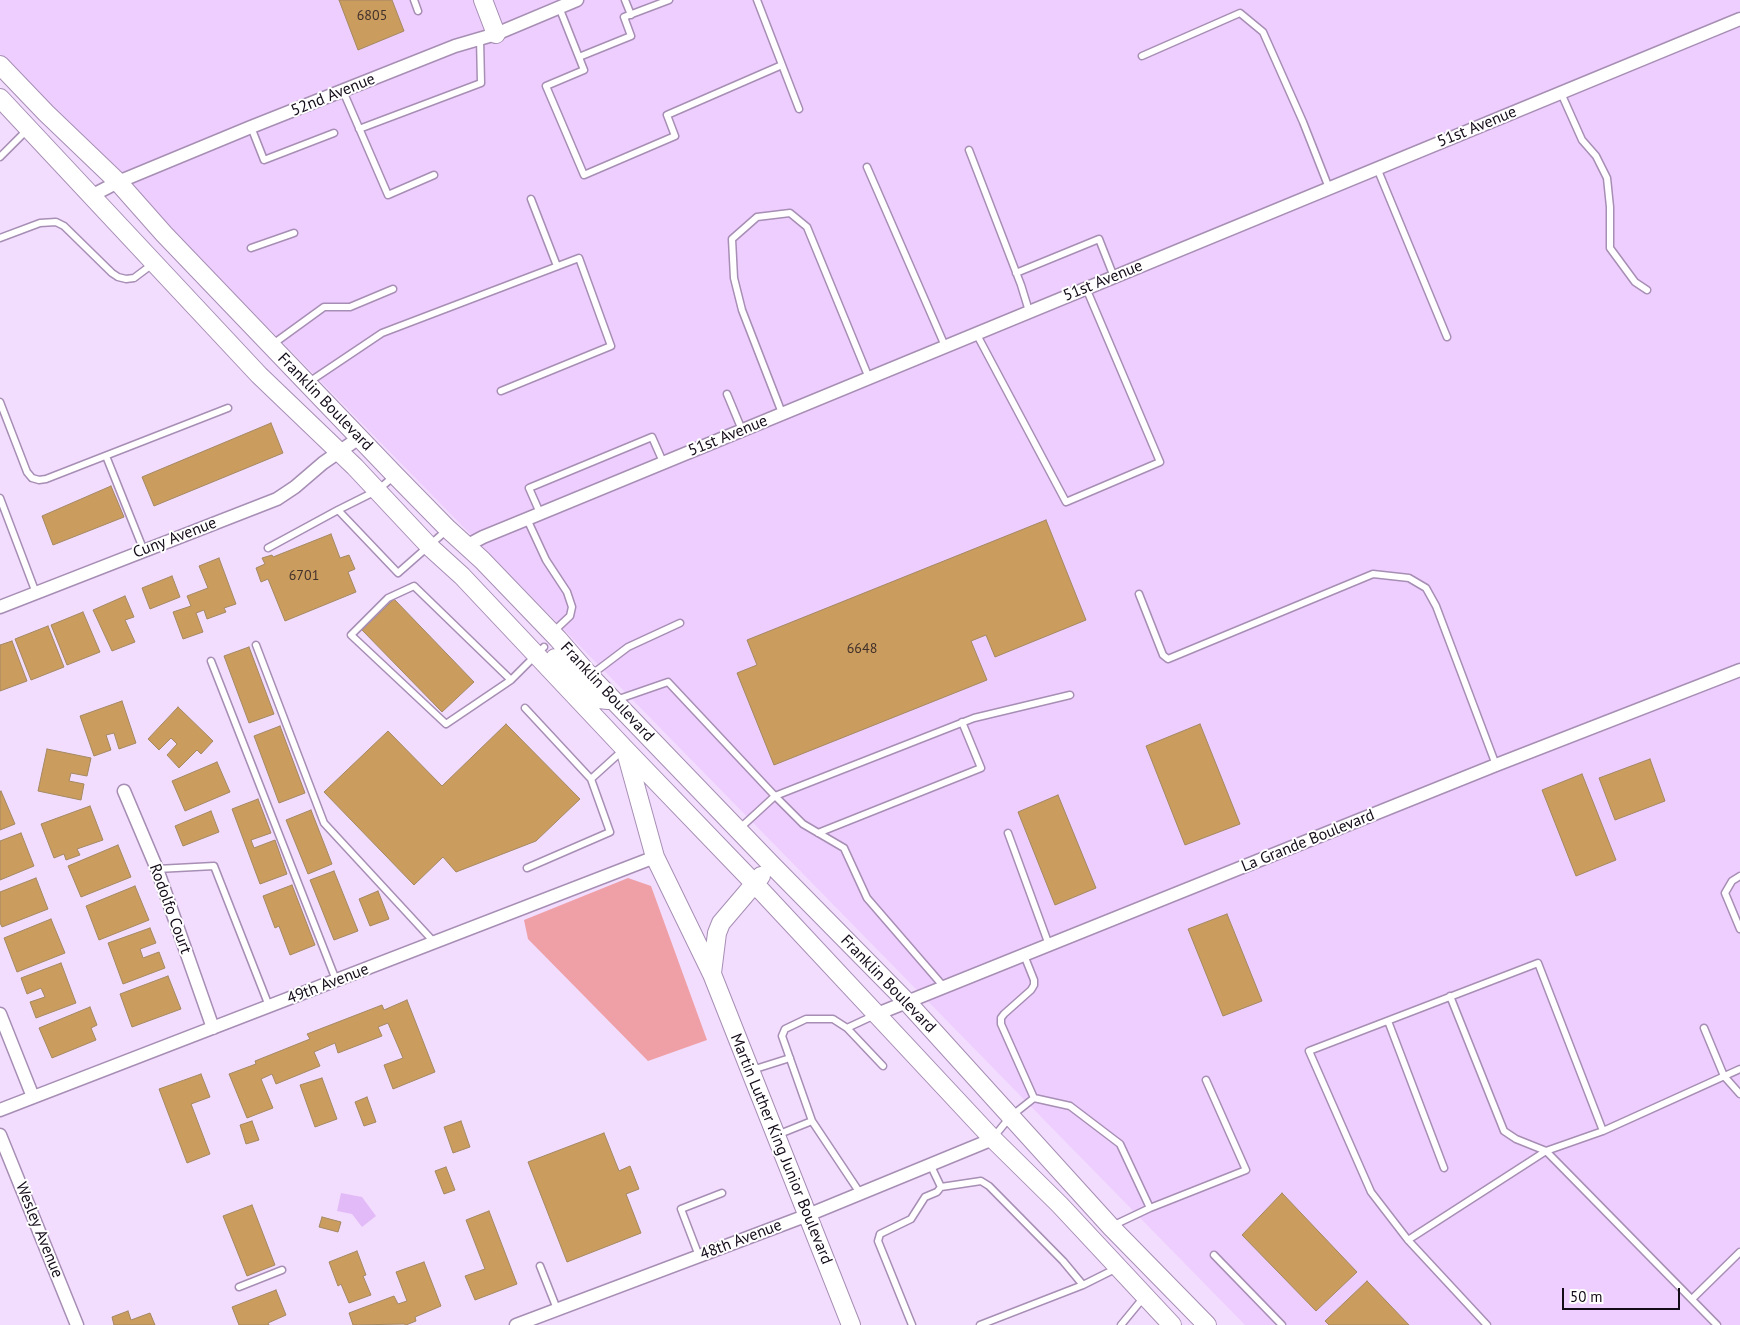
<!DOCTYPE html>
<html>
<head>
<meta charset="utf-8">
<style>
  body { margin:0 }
  #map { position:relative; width:1740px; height:1325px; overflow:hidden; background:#f2ddfe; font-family:"PT Sans",sans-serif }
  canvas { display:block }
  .scale { position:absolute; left:1562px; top:1288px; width:118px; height:22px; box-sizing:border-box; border:2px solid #140b19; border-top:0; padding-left:6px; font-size:15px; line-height:18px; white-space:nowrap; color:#140b19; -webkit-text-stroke:4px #fff; paint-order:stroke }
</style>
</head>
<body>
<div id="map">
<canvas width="1740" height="1325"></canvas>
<div class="scale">50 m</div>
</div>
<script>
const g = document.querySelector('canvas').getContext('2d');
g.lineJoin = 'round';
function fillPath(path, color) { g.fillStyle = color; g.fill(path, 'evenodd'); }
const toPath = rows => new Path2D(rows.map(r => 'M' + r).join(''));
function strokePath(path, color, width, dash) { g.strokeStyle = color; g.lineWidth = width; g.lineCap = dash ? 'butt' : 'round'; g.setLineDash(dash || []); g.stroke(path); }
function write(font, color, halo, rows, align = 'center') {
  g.font = font + ' "PT Sans",sans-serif'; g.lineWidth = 4; g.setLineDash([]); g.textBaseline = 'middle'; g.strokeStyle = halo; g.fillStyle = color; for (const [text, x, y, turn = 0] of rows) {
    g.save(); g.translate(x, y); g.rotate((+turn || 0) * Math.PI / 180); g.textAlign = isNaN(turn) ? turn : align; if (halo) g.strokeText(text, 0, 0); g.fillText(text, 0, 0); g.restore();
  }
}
const built = toPath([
  [0,0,1740,0,1740,1325,1245,1325,0,54]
]);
const green = toPath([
  [628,878,651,886,707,1040,648,1061,528,939,524,920]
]);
const water = toPath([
  [341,1193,362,1197,376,1216,362,1227,352,1214,337,1211]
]);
const building = toPath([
  [339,0,392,0,404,31,358,50,339,0],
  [271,423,283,453,154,506,142,477,271,423],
  [111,486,124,517,53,545,42,516,111,486],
  [1046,520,1086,620,995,657,986,635,971,641,987,680,774,765,737,673,757,665,747,640,1046,520],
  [331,534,340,558,349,555,355,569,348,572,356,592,285,621,268,579,261,582,256,568,265,564,262,558,272,555,273,557,331,534],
  [219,558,236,604,224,608,226,612,207,619,204,610,196,613,203,632,183,639,173,612,191,606,187,596,208,588,199,566,219,558],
  [172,576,180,597,150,609,142,588,172,576],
  [125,596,134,617,125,620,135,642,112,651,93,610,125,596],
  [394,599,474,682,442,712,362,630,394,599],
  [83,612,100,652,67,665,51,625,83,612],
  [48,626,64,667,31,680,15,639,48,626],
  [12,641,27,681,0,691,0,645,12,641],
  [249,647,274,714,249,723,224,656,249,647],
  [122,701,136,743,119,749,114,733,106,735,111,750,94,756,80,716,122,701],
  [178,707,213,741,201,754,197,750,179,768,167,755,177,744,171,738,159,750,148,739,178,707],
  [506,724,580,799,536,841,456,872,443,857,414,885,324,792,388,731,442,786,506,724],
  [1200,724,1240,824,1185,845,1146,746,1200,724],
  [280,726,305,793,279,803,254,736,280,726],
  [47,749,91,758,87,776,71,773,69,781,84,784,81,800,38,791,47,749],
  [1650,759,1665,801,1615,820,1599,778,1650,759],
  [217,762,230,792,185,811,172,781,217,762],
  [1582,774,1616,860,1576,876,1542,790,1582,774],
  [1,791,15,824,0,830,0,792,1,791],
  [1058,795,1096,888,1055,905,1018,812,1058,795],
  [258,799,271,833,251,840,254,848,275,840,287,874,260,884,232,809,258,799],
  [90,806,103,840,77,849,80,855,66,860,64,854,54,858,41,824,90,806],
  [311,810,332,864,308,874,286,820,311,810],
  [211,811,219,832,183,846,175,826,211,811],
  [21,833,34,866,0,880,0,841,21,833],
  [118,845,131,877,81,897,68,866,118,845],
  [334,871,358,931,334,940,310,880,334,871],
  [36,878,48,909,2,927,0,923,0,892,36,878],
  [292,885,315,945,290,955,279,926,275,928,263,896,292,885],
  [135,886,149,920,99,940,86,906,135,886],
  [378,891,389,919,370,926,359,899,378,891],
  [1227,914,1262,1001,1223,1016,1188,929,1227,914],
  [51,919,65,953,17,972,4,938,51,919],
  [150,928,156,943,140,949,143,958,159,952,165,968,123,984,108,943,150,928],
  [61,963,76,1003,36,1018,30,1002,45,997,41,988,27,994,21,978,61,963],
  [168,976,181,1009,132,1027,120,994,168,976],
  [407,1000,435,1072,393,1089,384,1065,403,1058,388,1023,378,1027,382,1036,338,1053,335,1043,314,1052,320,1066,276,1084,272,1074,261,1079,273,1108,247,1118,229,1074,256,1064,255,1061,310,1039,307,1034,382,1005,384,1010,407,1000],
  [90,1007,97,1025,91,1028,96,1040,52,1058,39,1028,90,1007],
  [201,1074,210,1097,191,1104,210,1154,187,1163,159,1089,201,1074],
  [322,1078,337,1119,315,1127,300,1085,322,1078],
  [367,1097,376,1122,364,1126,355,1102,367,1097],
  [252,1121,259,1140,246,1144,240,1125,252,1121],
  [461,1121,470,1147,453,1153,444,1127,461,1121],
  [604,1133,619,1171,630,1166,639,1189,626,1194,641,1233,567,1262,528,1162,604,1133],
  [446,1167,455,1190,444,1194,435,1171,446,1167],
  [1282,1193,1357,1272,1316,1311,1242,1235,1282,1193],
  [252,1205,275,1265,247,1276,223,1216,252,1205],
  [489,1211,517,1284,475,1300,465,1276,485,1269,466,1220,489,1211],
  [322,1217,341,1222,338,1232,319,1227,322,1217],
  [357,1251,366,1275,363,1276,371,1295,349,1303,341,1284,338,1286,329,1262,357,1251],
  [424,1262,441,1306,415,1317,416,1321,406,1325,404,1324,353,1325,349,1313,394,1296,398,1304,407,1301,396,1272,424,1262],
  [1367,1281,1409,1325,1329,1325,1325,1321,1367,1281],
  [276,1290,286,1315,268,1323,269,1325,239,1325,232,1307,276,1290],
  [128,1311,131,1320,150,1313,155,1325,114,1325,112,1317,128,1311]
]);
const lane = toPath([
  [414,0,418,11],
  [625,0,631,15],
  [757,0,799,109],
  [559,7,584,70,546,86,584,175,675,136,667,115,782,65],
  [1142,56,1240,13,1263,32,1303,122,1329,188],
  [579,57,631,36,624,17,669,0],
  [343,91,388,195,434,175],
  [1561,93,1582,140,1596,156,1607,178,1610,207,1610,248,1635,282,1647,290],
  [251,127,264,160,334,133],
  [359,129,481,83,480,38],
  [969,150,1021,285,1029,311],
  [0,157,27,130],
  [867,167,945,346],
  [1377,168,1447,337],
  [531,199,557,266],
  [0,238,40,223,56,222,64,226,112,273,118,277,126,279,134,278,154,263],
  [251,248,294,233],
  [1016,273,1099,239,1114,277],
  [976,333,1066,502,1160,462,1086,288],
  [273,344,324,307,350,307,393,289],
  [309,382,382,333,579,258,611,346,501,391],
  [727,394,742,430],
  [0,402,27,472,32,478,39,480,46,479,228,408],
  [782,413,742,310,734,278,732,239,757,217,790,213,807,227,869,378],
  [106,456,144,551],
  [0,498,36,593],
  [338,510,378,490,394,476],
  [540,513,529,488,652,437,663,462],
  [527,519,546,560,567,592,572,607,570,616,553,632],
  [268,548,338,510,398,573,448,529],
  [1139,594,1163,655,1168,659,1373,574,1409,578,1426,588,1436,606,1496,765],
  [256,645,324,823,434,942],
  [211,661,336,980],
  [591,675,628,647,680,623],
  [511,680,414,586,388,598,351,635,446,724,511,680,544,647],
  [616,700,668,682,775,796,974,718,1070,695],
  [525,708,591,779,610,832,527,868],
  [591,779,623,750],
  [739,829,775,796,803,824,844,848,867,898,944,987],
  [818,833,981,768,962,722],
  [1008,833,1049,945],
  [157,869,214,866,269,1006],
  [1740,876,1732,881,1725,893,1740,929],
  [1024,955,1034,980,1034,985,1031,990,1004,1014,1001,1018,1001,1024,1034,1098],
  [1450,996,1504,1131,1516,1139,1546,1151,1717,1325],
  [1388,1021,1444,1168],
  [847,1028,875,1015],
  [1704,1028,1724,1076,1740,1094],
  [752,1070,790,1058],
  [812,1121,860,1193],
  [777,1135,812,1121,782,1036,785,1029,806,1019,833,1019,847,1028,883,1066],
  [993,1138,1010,1117,1034,1098,1070,1106,1120,1144,1150,1208],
  [941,1187,981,1181,989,1186,1063,1261,1083,1285],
  [1112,1226,1150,1208,1246,1170,1206,1080],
  [1408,1240,1546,1151,1603,1131,1740,1069],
  [1214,1255,1282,1325],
  [699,1256,681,1209,722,1193],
  [540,1266,557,1309],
  [239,1287,282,1270],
  [1692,1299,1740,1252],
  [912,1325,878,1241,880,1234,911,1219,925,1197,937,1192,941,1187,930,1164],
  [980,1325,1083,1285,1117,1268],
  [1121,1325,1144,1297],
  [1487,1325,1408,1240,1371,1192,1309,1051,1538,963,1603,1131]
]);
const street = toPath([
  [91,196,118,182,251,127,455,46,496,34,577,0],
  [466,546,483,537,527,519,1740,19],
  [0,607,277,499,295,487,323,463,359,438],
  [124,791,157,869,213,1028],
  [0,1014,33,1097],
  [877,1014,1496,765,1740,670],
  [0,1110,655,857],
  [0,1135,77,1325],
  [516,1325,808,1215,993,1139]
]);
const secondary = toPath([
  [483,0,496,34],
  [0,65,46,113,118,182,164,234,395,475,448,529,482,560,558,639,590,676,772,865,907,1002,1111,1227,1207,1325],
  [0,98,259,375,355,467,430,547,462,576,625,749,754,883,993,1139,1060,1205,1172,1325],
  [555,658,591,695,599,699,608,700],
  [626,752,655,857,712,974,851,1325],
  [712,973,717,933,721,923,761,876]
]);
const numberNames = [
  ["6805",372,16],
  ["6701",304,576],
  ["6648",862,649]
];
const streetNames = [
  ["52nd Avenue",333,95,-22],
  ["51st Avenue",1477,127,-22],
  ["51st Avenue",1103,281,-22],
  ["Franklin Boulevard",325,402,46],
  ["51st Avenue",728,436,-22],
  ["Cuny Avenue",175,538,-21],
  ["Franklin Boulevard",607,692,47],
  ["La Grande Boulevard",1308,841,-22],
  ["Rodolfo Court",170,909,70],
  ["49th Avenue",328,984,-21],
  ["Franklin Boulevard",888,984,46],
  ["Martin Luther King Junior Boulevard",781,1149,68],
  ["Wesley Avenue",39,1230,68],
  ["48th Avenue",741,1240,-21]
];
fillPath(built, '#eecefe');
fillPath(green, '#eea0a6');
fillPath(water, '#e3baf8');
fillPath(building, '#ca9d5f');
strokePath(building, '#a48862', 1);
strokePath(lane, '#a78eb4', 9);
strokePath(street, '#a78eb4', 15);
strokePath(secondary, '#a78eb4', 20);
strokePath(lane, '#fff', 6);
strokePath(street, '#fff', 12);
strokePath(secondary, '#fff', 18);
write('14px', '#42302a', null, numberNames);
write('16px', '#140b19', '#fff', streetNames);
</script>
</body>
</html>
